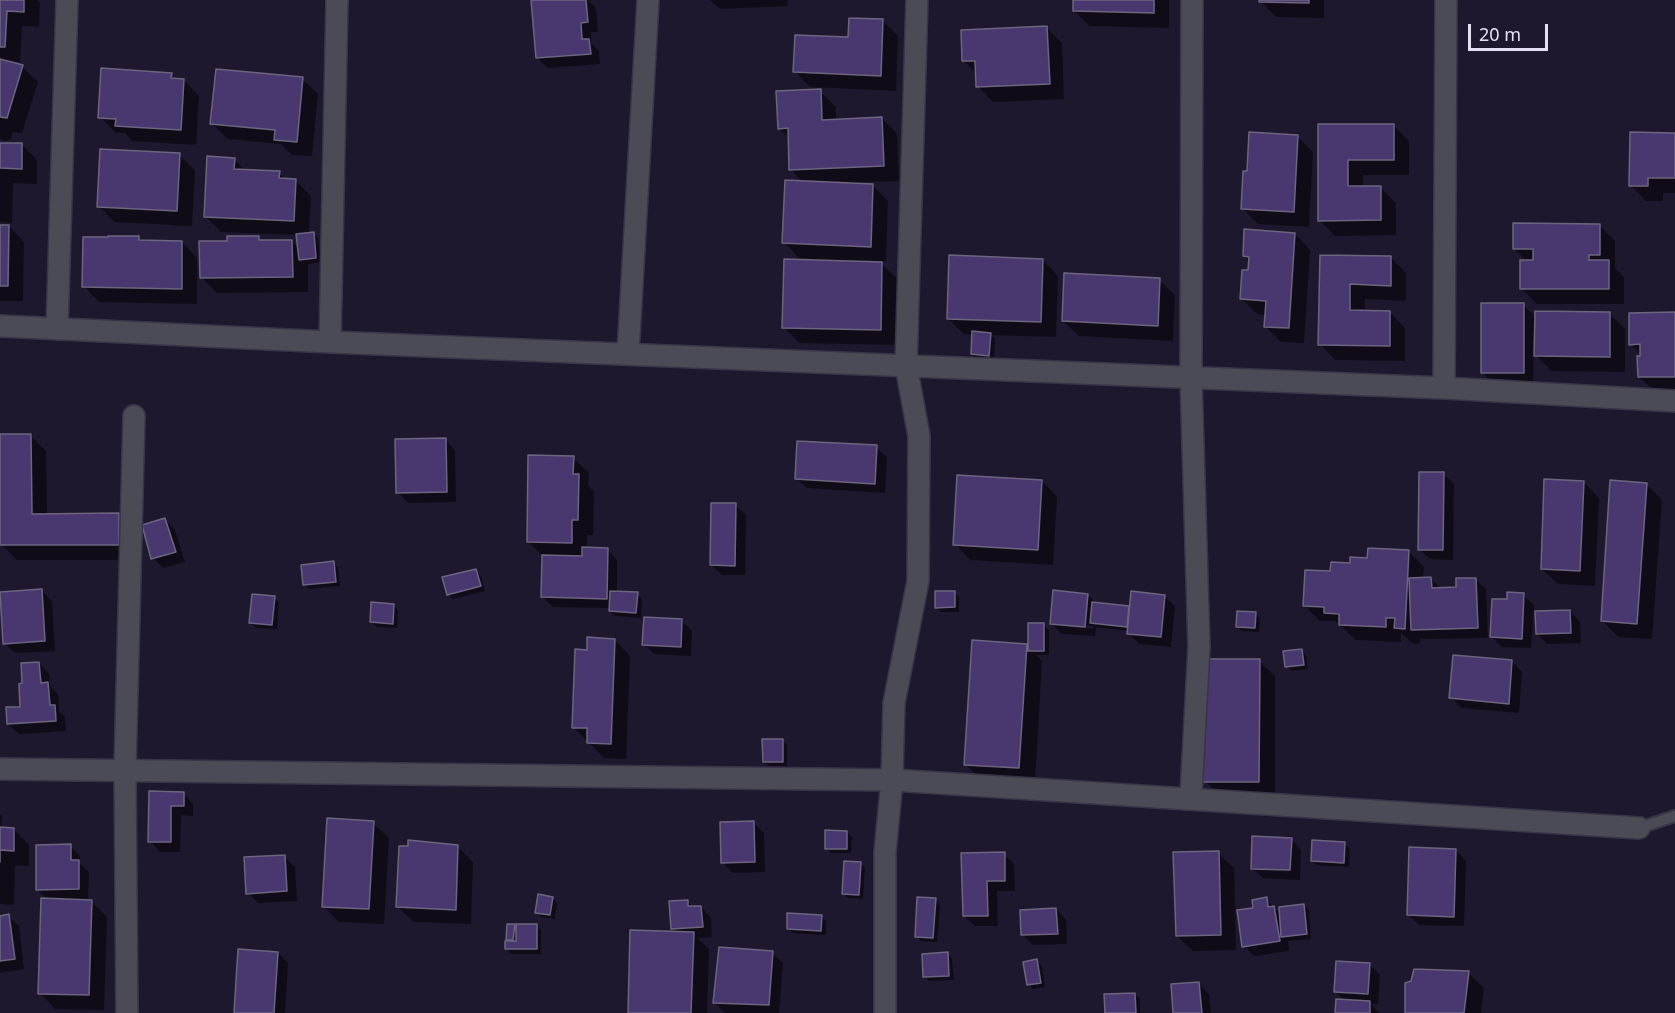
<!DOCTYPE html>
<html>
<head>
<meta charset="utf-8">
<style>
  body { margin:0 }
  #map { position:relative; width:1675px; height:1013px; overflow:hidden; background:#1d182d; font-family:"Noto Sans",sans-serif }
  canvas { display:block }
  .scale { position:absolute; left:1468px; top:24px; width:80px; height:27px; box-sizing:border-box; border:3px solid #e3e0ef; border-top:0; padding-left:8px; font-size:18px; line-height:21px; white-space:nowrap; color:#e3e0ef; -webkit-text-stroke:4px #1d182d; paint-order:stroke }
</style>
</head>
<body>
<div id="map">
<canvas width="1675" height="1013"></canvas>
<div class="scale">20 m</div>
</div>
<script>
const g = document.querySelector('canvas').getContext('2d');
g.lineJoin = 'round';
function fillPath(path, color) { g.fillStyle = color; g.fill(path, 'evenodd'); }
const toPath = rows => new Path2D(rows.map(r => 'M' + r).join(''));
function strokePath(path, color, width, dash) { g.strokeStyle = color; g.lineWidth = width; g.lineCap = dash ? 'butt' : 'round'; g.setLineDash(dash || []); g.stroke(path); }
const shadow = toPath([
  [0,0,37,0,40,3,39,27,22,26,20,62,7,61,22,67,38,82,22,133,13,132,11,139,5,141,0,139],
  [548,0,588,0,596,8,598,32,591,32,591,43,599,51,600,64,548,68,537,58],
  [710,0,787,0,788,6,720,9],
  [1074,0,1169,0,1169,28,1090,26,1074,11],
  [1260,0,1324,0,1324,18,1276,17],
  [883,21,898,36,896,91,810,87,795,71],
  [1047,28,1062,43,1064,99,993,102,978,86,977,74,964,61],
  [171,75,176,80,184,80,199,96,196,145,132,141,125,133,116,133,100,117],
  [302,79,318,94,312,156,292,155,281,144,228,139,212,124],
  [820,91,836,107,836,121,882,118,897,134,899,181,864,182,864,185,872,185,888,201,886,261,879,261,897,279,896,345,799,343,784,327,813,259,799,258,784,242,803,182,791,170,789,138,779,128],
  [1393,125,1409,141,1409,175,1363,175,1363,187,1380,187,1396,203,1396,235,1335,236,1320,220,1320,126],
  [1675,134,1675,193,1663,193,1663,201,1646,201,1630,185],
  [1298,137,1313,152,1309,227,1258,224,1242,208],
  [0,144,22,145,37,160,37,184,13,183,12,223,0,222],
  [179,155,195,170,192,226,114,222,99,206],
  [234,159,246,171,279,173,286,180,295,180,311,196,309,234,313,233,318,238,321,262,308,264,308,292,217,293,201,277,228,242,258,237,263,242,292,241,299,248,297,235,221,232,205,216],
  [0,226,9,226,24,242,23,301,0,301],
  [1600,226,1615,241,1615,268,1624,277,1624,304,1537,304,1521,288,1527,261,1514,249],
  [1295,234,1310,250,1304,343,1281,342,1265,326,1266,315,1257,314,1242,299,1249,272,1250,262,1244,256],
  [138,237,142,241,182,242,197,258,197,304,99,302,84,286],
  [1321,256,1391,258,1406,273,1406,301,1365,299,1365,312,1390,312,1405,328,1405,361,1335,360,1320,344],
  [1043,260,1058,276,1056,337,991,335,995,339,994,360,977,359,972,354,973,335,964,334,948,319],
  [1159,280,1175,295,1173,341,1079,336,1063,321],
  [1523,305,1536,317,1609,313,1625,329,1625,372,1551,371,1534,353,1533,383,1492,383,1482,372],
  [1675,314,1675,392,1655,392,1639,377,1641,355,1630,344],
  [31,436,46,451,47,515,118,515,134,531,134,560,17,560,1,544],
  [445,439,455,450,456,502,408,503,398,492],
  [876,447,887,457,885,493,807,488,796,478],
  [573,458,589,473,588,486,594,491,593,535,587,535,587,549,607,550,617,560,617,593,637,594,642,599,641,618,615,616,610,611,610,608,553,607,543,597,544,557,528,542],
  [1444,474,1454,484,1453,560,1430,559,1419,549],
  [1042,481,1057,497,1053,565,970,560,955,544],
  [1584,482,1599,498,1595,586,1558,584,1542,569],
  [1646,484,1662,500,1652,639,1618,637,1603,621],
  [735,505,746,515,745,575,722,575,711,565],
  [165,519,175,530,185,562,163,568,153,558],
  [1408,551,1424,567,1423,579,1431,579,1441,589,1458,589,1475,579,1486,589,1488,638,1423,639,1421,637,1420,644,1412,643,1401,633,1401,642,1356,640,1335,621,1320,621,1304,605,1332,573,1369,559],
  [333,563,338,567,340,586,309,589,304,584],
  [476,571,481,576,485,591,453,599,448,594],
  [42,591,52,601,55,651,15,653,4,643],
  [954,592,959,597,959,612,941,612,936,607],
  [1088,595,1097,604,1128,608,1131,610,1164,596,1175,606,1171,647,1139,644,1128,633,1129,631,1096,627,1095,636,1062,634,1051,623],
  [1061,623,1093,626,1093,629,1061,626],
  [1523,595,1534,605,1531,648,1502,647,1491,636,1508,601],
  [274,598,279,602,277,629,256,628,251,623],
  [393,605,398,610,397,628,377,627,372,622],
  [1570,611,1580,622,1581,643,1547,644,1537,634],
  [1255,613,1260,618,1259,632,1242,631,1238,627],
  [681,620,692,631,691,656,654,654,644,644],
  [1044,625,1049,630,1049,655,1036,655,1042,661,1035,783,981,780,965,764,1027,646,1030,649],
  [615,640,630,656,626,759,604,758,573,727,589,652],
  [1301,650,1306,655,1308,669,1291,671,1287,666],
  [1259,661,1275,676,1275,797,1221,797,1205,781],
  [1512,661,1522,672,1519,713,1461,708,1451,697],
  [39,663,49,674,50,686,58,694,59,711,65,717,66,731,19,734,8,724,22,708],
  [782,740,787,745,787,766,769,766,764,761],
  [151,792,183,793,193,804,193,816,181,815,180,852,160,852,150,841],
  [0,814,2,816,1,829,14,829,29,845,29,866,15,865,14,905,0,904],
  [753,822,764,833,765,872,733,873,722,862],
  [373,823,389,838,384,924,339,922,323,906],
  [847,832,852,837,851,853,831,853,827,848],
  [1291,839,1301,850,1300,880,1263,878,1252,868],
  [1345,844,1350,849,1349,867,1317,865,1312,860],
  [70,846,80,856,80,864,89,872,88,901,92,902,107,917,104,1010,55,1009,40,993,48,900,37,889],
  [457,846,473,862,471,924,414,922,398,907,409,848],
  [1456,850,1466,861,1464,926,1419,925,1409,915],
  [1218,853,1234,868,1236,950,1193,951,1177,936],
  [1004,854,1014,864,1015,891,997,891,998,926,975,926,964,916],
  [284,857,295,867,297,901,258,903,248,893],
  [860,863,865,868,863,899,848,898,843,893],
  [552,898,557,903,555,919,541,917,536,912],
  [935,899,940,904,937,942,921,941,917,936],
  [1266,899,1281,915,1304,906,1309,910,1311,939,1288,941,1289,951,1254,956,1244,946],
  [688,901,694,908,701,907,711,918,712,937,698,938,709,949,707,1013,629,1013,677,933,672,928],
  [1056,909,1066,920,1067,944,1033,945,1023,935],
  [8,916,19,926,24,969,0,973,0,917],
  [821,916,826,921,826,935,793,933,788,928],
  [536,925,541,930,541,954,511,954,507,949,511,943,507,939,514,926,517,929],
  [278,953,288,963,285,1013,236,1013],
  [772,953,783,963,779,1013,725,1013,715,1003],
  [948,954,952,959,954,980,929,981,925,976],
  [1037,961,1042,966,1045,987,1033,989,1028,984],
  [1369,964,1380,975,1378,1004,1371,1004,1379,1013,1336,1013,1345,1001,1336,992],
  [1468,973,1484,988,1481,1013,1407,1013],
  [1199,984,1209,994,1211,1013,1175,1013],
  [1135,994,1140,999,1140,1013,1106,1013]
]);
const building = toPath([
  [0,0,24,0,24,12,7,11,5,47,0,47,0,0],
  [531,0,586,0,588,22,581,23,582,39,589,39,591,54,536,58,531,0],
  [1073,0,1154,0,1154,13,1073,11,1073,0],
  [1259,0,1309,0,1309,3,1259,2,1259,0],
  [849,18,883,19,881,76,793,72,795,35,848,37,849,18],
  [1047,26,1050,84,976,87,975,61,962,61,961,30,1047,26],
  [0,59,23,65,7,118,0,117,0,59],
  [101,68,172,73,171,78,184,79,181,130,115,126,116,119,98,118,101,68],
  [216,69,303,77,297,142,274,140,275,130,210,124,216,69],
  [821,89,822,120,882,117,884,166,789,170,788,128,778,129,776,91,821,89],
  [1318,124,1394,124,1394,160,1348,160,1348,186,1381,186,1381,220,1318,221,1318,124],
  [1249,132,1298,135,1294,212,1241,209,1243,171,1247,171,1249,132],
  [1630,132,1675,133,1675,178,1648,178,1648,186,1629,186,1630,132],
  [0,143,22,143,22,169,0,168,0,143],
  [100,149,180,153,177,211,97,207,100,149],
  [207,156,235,158,234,169,280,171,279,178,296,179,294,221,204,217,207,156],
  [785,180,873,184,871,247,782,243,785,180],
  [1513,223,1600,224,1600,255,1589,255,1589,260,1609,260,1609,289,1520,289,1520,260,1533,260,1533,249,1513,249,1513,223],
  [0,225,9,225,8,286,0,286,0,225],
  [1244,229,1295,233,1289,328,1264,327,1266,301,1240,299,1242,270,1248,270,1249,257,1243,256,1244,229],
  [314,232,316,258,299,260,296,234,314,232],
  [108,236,139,236,139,240,182,241,182,289,82,287,83,237,108,237,108,236],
  [227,236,259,236,259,240,292,240,293,277,200,278,199,241,227,241,227,236],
  [949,255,1043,259,1041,322,947,319,949,255],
  [1320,255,1391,256,1391,286,1350,284,1350,310,1390,311,1390,346,1318,345,1320,255],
  [784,259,882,262,881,330,782,328,784,259],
  [1064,273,1160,278,1158,326,1062,321,1064,273],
  [1481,303,1524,303,1524,373,1481,373,1481,303],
  [1535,311,1610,312,1610,357,1534,356,1535,311],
  [1675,312,1675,377,1638,377,1637,356,1640,356,1640,344,1629,345,1629,313,1675,312],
  [972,331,991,333,989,356,971,354,972,331],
  [0,434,31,434,32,514,119,513,119,545,0,545,0,434],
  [446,438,447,492,396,493,395,439,446,438],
  [797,441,877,445,875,484,795,479,797,441],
  [528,455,574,456,573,474,579,474,578,520,572,520,572,543,527,542,528,455],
  [1419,472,1444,472,1443,550,1418,550,1419,472],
  [957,475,1042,480,1038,550,953,545,957,475],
  [1544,479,1584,481,1580,571,1541,569,1544,479],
  [1610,480,1647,483,1637,624,1601,621,1610,480],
  [711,503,736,503,735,566,710,565,711,503],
  [165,518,176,552,151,559,142,525,165,518],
  [582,547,608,548,607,599,541,597,542,555,582,556,582,547],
  [1368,548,1409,550,1405,629,1394,628,1395,618,1386,618,1386,627,1339,625,1339,614,1324,613,1324,607,1303,606,1305,570,1330,571,1331,562,1350,563,1350,557,1367,558,1368,548],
  [334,561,336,582,303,585,301,565,334,561],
  [476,569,481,586,447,595,442,577,476,569],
  [1431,577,1432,588,1456,587,1456,578,1476,578,1478,628,1411,630,1409,578,1431,577],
  [42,589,45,641,3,644,0,592,42,589],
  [1053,590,1088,594,1085,627,1050,624,1053,590],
  [610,591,638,592,636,613,609,611,610,591],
  [935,591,955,591,955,607,935,608,935,591],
  [1131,591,1165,595,1161,637,1127,634,1131,591],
  [1507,592,1524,593,1522,639,1490,637,1492,599,1507,599,1507,592],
  [252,594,275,596,272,625,249,623,252,594],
  [371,602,394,604,393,624,370,622,371,602],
  [1092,602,1129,606,1127,627,1090,623,1092,602],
  [1570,610,1571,633,1536,634,1535,611,1570,610],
  [1237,611,1256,612,1255,628,1236,627,1237,611],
  [644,617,682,619,681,647,642,645,644,617],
  [1028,623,1044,623,1044,651,1028,651,1028,623],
  [587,637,615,639,611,744,587,743,587,728,572,728,575,649,587,650,587,637],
  [972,640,1027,644,1019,768,964,765,972,640],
  [1302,649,1304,665,1285,667,1283,651,1302,649],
  [1453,655,1512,660,1509,704,1449,698,1453,655],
  [1203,659,1260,659,1259,782,1203,782,1203,659],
  [39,662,41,683,48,682,50,705,55,705,56,721,7,724,6,707,20,707,19,684,22,683,21,663,39,662],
  [762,739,783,739,783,762,763,762,762,739],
  [149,791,184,792,184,806,171,806,171,842,148,842,149,791],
  [327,818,374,821,369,909,322,907,327,818],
  [754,821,755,862,721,863,720,822,754,821],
  [0,827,14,828,14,851,0,850,0,862,0,827],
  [825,830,847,831,847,849,825,849,825,830],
  [1252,836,1292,838,1290,870,1251,869,1252,836],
  [408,840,458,845,456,910,396,907,399,846,408,846,408,840],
  [1312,840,1345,842,1344,863,1311,861,1312,840],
  [71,844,71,860,79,860,79,889,36,890,36,845,71,844],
  [1409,847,1456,849,1454,917,1407,915,1409,847],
  [1219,851,1221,935,1176,936,1173,852,1219,851],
  [1005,852,1005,881,987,881,988,916,963,916,961,853,1005,852],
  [285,855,287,891,246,894,244,857,285,855],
  [844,861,861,862,859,895,842,894,844,861],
  [538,894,553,897,550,915,535,913,538,894],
  [917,897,936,898,933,938,915,937,917,897],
  [1267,897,1268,907,1274,906,1280,941,1242,947,1237,910,1253,908,1252,900,1267,897],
  [41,898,92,900,89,995,38,994,41,898],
  [688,900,688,906,701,906,703,927,671,929,669,901,688,900],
  [1304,904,1307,934,1281,937,1279,907,1304,904],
  [1056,908,1058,934,1021,935,1020,910,1056,908],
  [787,913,822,915,821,931,787,929,787,913],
  [9,914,15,959,0,961,0,916,9,914],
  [507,924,515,924,513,940,506,940,507,924],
  [516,924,537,924,537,949,505,949,505,941,516,941,516,924],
  [630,930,694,932,691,1013,628,1013,630,930],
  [719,947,773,951,769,1005,713,1003,719,947],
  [238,949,278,952,274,1013,234,1013,238,949],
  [948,952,949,976,923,977,922,954,948,952],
  [1037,959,1041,983,1027,985,1023,962,1037,959],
  [1336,961,1370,963,1368,994,1334,992,1336,961],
  [1414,969,1469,971,1464,1013,1405,1013,1405,983,1411,981,1414,969],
  [1199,982,1202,1013,1173,1013,1171,984,1199,982],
  [1135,993,1136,1013,1105,1013,1104,994,1135,993],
  [1336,999,1370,1001,1370,1013,1335,1013,1336,999]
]);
const lane = toPath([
  [1639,828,1675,816]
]);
const street = toPath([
  [0,326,330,342,1444,388,1675,401],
  [57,329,67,0],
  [330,342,337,0],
  [628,354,648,0],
  [1444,388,1446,0],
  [0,769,892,780,1639,828],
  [1184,799,1191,795,1199,647,1191,378,1192,0],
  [127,1013,125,769,134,416],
  [885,1013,885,852,892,780,894,703,918,581,919,436,906,366,917,0]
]);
fillPath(shadow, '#0007');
fillPath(building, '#49376f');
strokePath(building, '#6c657f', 1.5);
strokePath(lane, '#393448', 14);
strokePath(street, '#393448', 24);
strokePath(lane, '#4b4b56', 10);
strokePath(street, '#4b4b56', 21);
</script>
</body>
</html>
